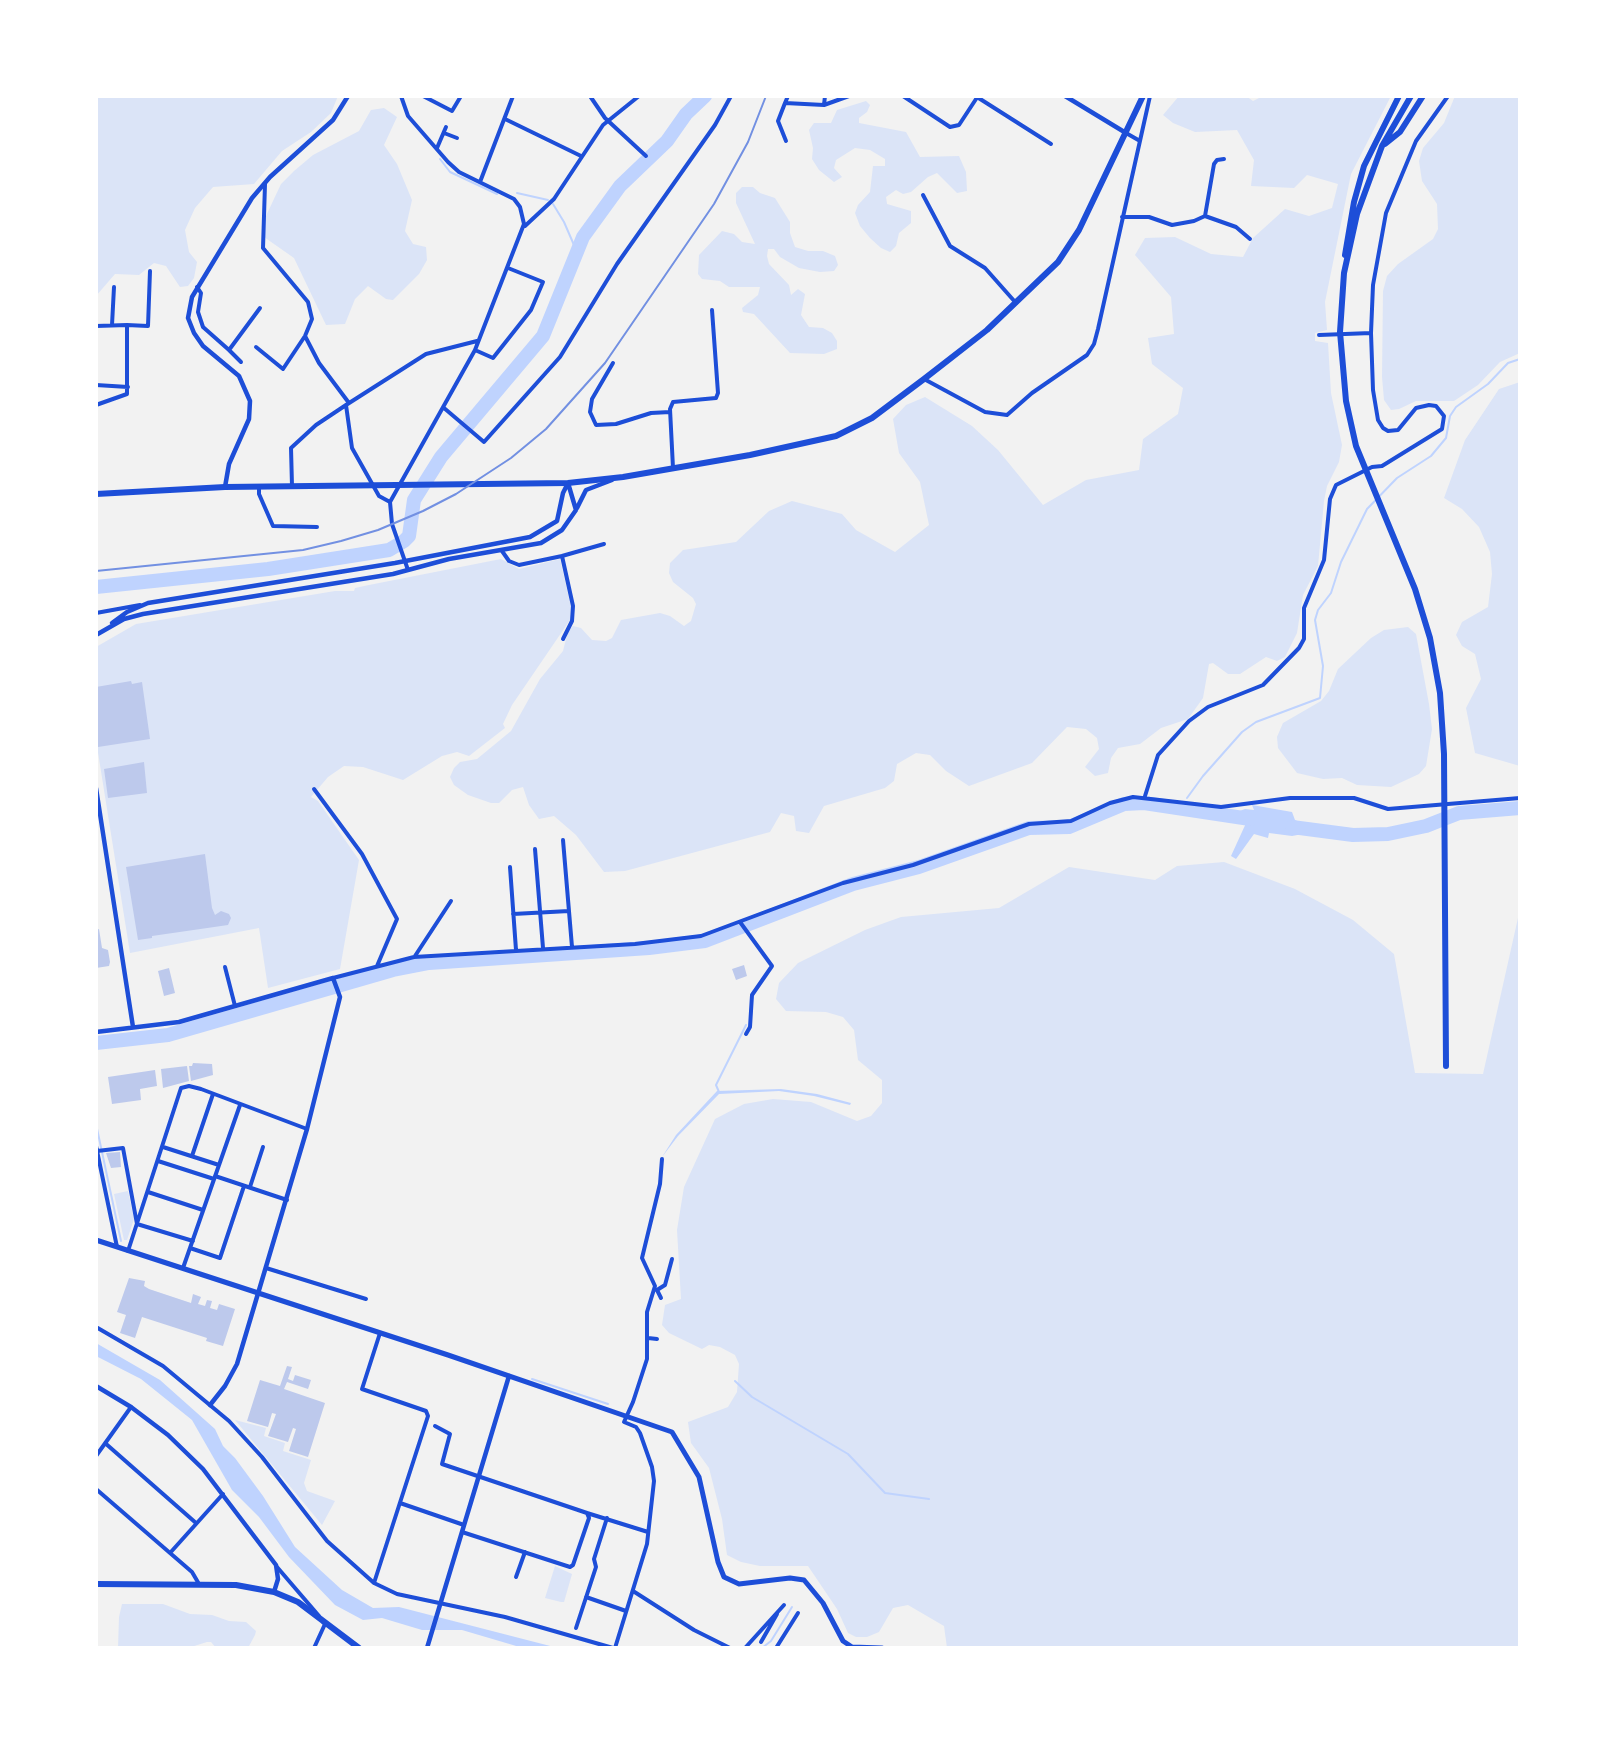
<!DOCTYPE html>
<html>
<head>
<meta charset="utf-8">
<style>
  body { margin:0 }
  #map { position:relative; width:1616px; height:1744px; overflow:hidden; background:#f2f2f2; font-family:Manrope,sans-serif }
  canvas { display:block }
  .frame { position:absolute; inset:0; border:98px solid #fff; pointer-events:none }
</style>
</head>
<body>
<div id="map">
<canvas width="1616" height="1744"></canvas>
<div class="frame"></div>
</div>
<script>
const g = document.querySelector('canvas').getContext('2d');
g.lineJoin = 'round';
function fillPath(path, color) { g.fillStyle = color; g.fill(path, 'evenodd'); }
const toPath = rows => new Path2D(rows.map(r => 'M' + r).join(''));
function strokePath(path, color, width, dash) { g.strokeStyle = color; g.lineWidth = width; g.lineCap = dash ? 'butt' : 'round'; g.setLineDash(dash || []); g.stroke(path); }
const green = toPath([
  [96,96,338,96,331,113,311,132,282,151,254,184,213,187,195,208,185,230,189,252,197,262,194,278,188,286,180,287,166,266,154,263,139,275,115,274,96,296],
  [1179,96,1246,96,1253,101,1263,96,1391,96,1351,174,1325,302,1327,330,1315,333,1315,341,1328,343,1331,393,1342,445,1339,462,1327,486,1324,501,1318,566,1303,595,1297,633,1285,657,1277,661,1266,657,1240,674,1228,674,1213,663,1209,664,1203,698,1188,719,1161,728,1140,744,1118,748,1111,758,1108,773,1095,776,1085,767,1099,749,1097,738,1086,729,1067,727,1032,763,969,786,946,771,930,755,916,753,897,764,894,781,885,788,824,806,809,833,796,831,794,816,781,813,770,832,625,871,604,872,576,835,554,816,539,819,529,805,523,787,512,790,499,803,491,803,468,795,454,785,450,777,454,768,460,762,477,759,511,731,540,679,563,651,568,631,573,626,581,628,592,640,606,641,612,638,621,620,660,613,670,616,684,626,691,621,696,604,693,598,673,582,669,573,670,563,683,550,736,542,769,511,792,501,842,514,856,530,895,552,929,525,920,482,899,453,893,419,906,405,925,397,972,426,998,450,1043,505,1086,480,1139,470,1143,439,1178,414,1183,388,1152,364,1148,338,1174,334,1171,297,1135,255,1145,238,1175,237,1211,254,1243,257,1253,238,1285,209,1309,216,1332,208,1338,184,1307,175,1294,188,1251,186,1254,160,1237,130,1195,132,1173,123,1163,115],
  [1455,96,1520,96,1520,353,1500,362,1478,385,1454,401,1416,401,1399,409,1391,410,1384,400,1382,377,1383,291,1387,276,1398,264,1433,239,1438,229,1437,204,1422,181,1419,161,1423,148,1444,123],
  [866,101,870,105,867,112,859,118,859,123,906,132,920,157,959,156,966,172,967,191,957,193,937,173,928,177,911,192,903,194,896,190,886,197,887,204,911,211,911,223,899,233,896,246,890,252,881,248,870,238,860,226,855,213,858,205,870,192,873,166,885,166,885,159,870,150,855,148,836,160,834,168,842,177,834,182,819,170,812,159,813,148,809,130,814,123,831,123,837,110],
  [384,108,397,117,384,145,397,164,412,200,405,231,413,244,426,247,427,260,419,274,393,300,386,299,368,286,355,299,345,324,326,325,294,258,264,237,265,218,281,184,294,171,313,155,359,131,371,110],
  [742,187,753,187,760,193,775,198,790,222,790,233,795,247,808,251,823,251,835,256,838,265,834,271,820,272,799,268,780,257,774,249,768,249,767,256,769,264,789,285,791,295,798,289,805,294,801,315,809,327,823,328,832,333,837,341,837,349,824,354,790,353,754,314,743,312,742,308,758,295,760,287,729,287,720,281,702,279,698,274,699,255,722,231,734,234,742,242,755,244,736,203,736,193],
  [1520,382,1520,766,1475,753,1466,708,1481,679,1475,654,1462,646,1456,635,1462,622,1488,607,1492,574,1490,552,1479,527,1462,509,1444,498,1465,440,1499,389],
  [501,559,519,569,560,559,571,607,570,620,512,705,503,724,505,728,469,756,457,752,442,756,403,780,363,767,344,766,328,777,311,797,318,801,359,860,340,969,268,988,259,928,130,953,96,740,96,647,136,624,335,591,354,591,355,588,369,585],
  [1408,627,1416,634,1429,704,1432,729,1426,766,1419,774,1391,787,1357,785,1342,778,1323,779,1297,773,1278,748,1277,737,1283,723,1321,701,1329,691,1338,669,1371,638,1384,630],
  [1224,862,1295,889,1353,920,1394,954,1415,1073,1483,1074,1520,909,1520,1648,947,1648,944,1626,908,1605,893,1608,879,1632,867,1637,856,1637,848,1633,837,1609,808,1566,760,1566,741,1562,727,1555,722,1519,709,1468,691,1443,688,1422,728,1407,737,1392,739,1364,735,1355,720,1347,709,1345,702,1349,669,1333,662,1325,665,1305,681,1299,677,1230,684,1187,715,1119,744,1104,773,1099,811,1102,857,1121,871,1116,882,1103,882,1080,858,1060,854,1030,843,1017,826,1012,786,1011,776,999,779,983,798,963,865,930,901,917,999,908,1069,867,1155,880,1177,866],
  [128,1191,134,1219,127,1240,124,1240,114,1194],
  [235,1420,266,1428,264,1436,285,1443,283,1451,311,1460,304,1483,307,1491,335,1501,322,1525],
  [555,1566,572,1574,564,1602,561,1602,545,1598],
  [122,1604,163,1604,190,1614,212,1615,229,1621,246,1622,256,1631,255,1635,248,1648,216,1648,211,1642,207,1642,188,1648,118,1648,119,1617]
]);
const water = toPath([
  [1252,805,1292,812,1295,820,1308,826,1308,833,1292,836,1269,833,1268,838,1254,834,1236,859,1231,856,1247,821,1236,822,1232,819,1232,814,1245,809,1254,810],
  [781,1089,817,1094,851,1103,850,1105,814,1096,779,1091,719,1094,678,1136,662,1157,676,1135,717,1091],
  [96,1343,160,1380,215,1429,223,1446,235,1458,263,1496,295,1547,342,1590,373,1608,399,1607,558,1648,523,1648,462,1630,422,1630,382,1618,363,1620,335,1605,289,1557,259,1517,232,1490,192,1420,141,1379,96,1356]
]);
const stream = toPath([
  [440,159,450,172,497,194],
  [517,193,548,200],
  [553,204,564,222,577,252],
  [1187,798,1203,776,1242,732,1256,722,1320,698,1323,666,1315,620,1318,610,1331,593,1341,562,1367,509,1397,478,1431,456,1446,438,1450,416,1456,407,1488,384,1508,363,1520,359],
  [719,1092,716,1085,746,1025],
  [96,1124,121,1241],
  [532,1379,608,1404],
  [735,1381,752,1397,848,1454,885,1493,929,1499],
  [762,1648,771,1641,792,1607]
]);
const river = toPath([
  [96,587,268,569,389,550,404,541,409,536,414,500,441,457,543,336,583,237,620,186,667,141,686,114,705,96],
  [1292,827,1353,835,1388,834,1426,826,1459,813,1520,808],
  [96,1043,168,1035,393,970,429,963,649,948,705,941,853,884,919,867,1029,828,1069,827,1124,804,1144,803,1250,819]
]);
const building = toPath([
  [131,681,132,684,142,682,150,739,98,747,96,687],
  [144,762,147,793,108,798,104,769],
  [205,854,212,908,215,915,221,911,229,914,231,918,228,925,152,936,152,938,138,940,126,867],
  [99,929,102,948,108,950,110,962,109,966,96,968,96,930],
  [744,965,747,976,736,980,732,969],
  [169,968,175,993,164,996,158,971],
  [193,1063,212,1064,213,1075,191,1081,189,1066,192,1066],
  [187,1066,189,1081,163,1088,161,1069],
  [155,1070,157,1086,140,1089,141,1100,112,1104,108,1077],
  [120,1152,121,1167,111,1168,106,1153],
  [129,1278,145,1281,144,1286,149,1289,191,1303,193,1294,201,1297,198,1304,205,1306,207,1300,212,1301,210,1308,217,1310,219,1304,235,1309,223,1346,206,1341,207,1338,142,1317,135,1338,120,1333,126,1315,117,1312],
  [287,1366,292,1367,288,1379,293,1381,295,1375,311,1380,308,1389,287,1382,284,1389,325,1403,308,1457,289,1451,296,1429,293,1428,288,1442,268,1436,276,1414,272,1413,268,1427,247,1421,260,1380,280,1386]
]);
const minor = toPath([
  [401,96,408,116,448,162,459,172,514,199,520,207,524,224,475,350,390,502,392,524,408,570],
  [423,96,452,111,461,96],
  [590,96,605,118,646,156],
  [903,96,950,127,959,125,978,96],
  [977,97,1051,144],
  [785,103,788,96],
  [824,105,825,96],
  [505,119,581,156],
  [444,133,457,138],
  [1126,133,1140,141],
  [786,141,778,121,785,103,824,105,849,96],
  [437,148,446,127],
  [480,182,513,96],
  [923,195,950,246,985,268,1016,303],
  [1205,216,1236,227,1250,239],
  [1122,217,1149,217,1172,225,1194,221,1205,216,1214,164,1217,160,1224,159],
  [525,226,554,199,603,125,639,96],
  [197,287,201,293,198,312,203,327,229,350],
  [112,325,114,287],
  [96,326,127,325],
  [1319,335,1371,333],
  [305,336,319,363,349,403],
  [256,347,283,369,305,336,312,319,308,302,263,248,265,184],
  [475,350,493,358,531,310,543,282,508,268],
  [241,362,229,350,260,308],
  [613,363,592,399,590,412,596,425,616,424,651,413,670,412],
  [924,379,985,412,1007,415,1032,393,1087,355,1094,344,1098,329,1150,96],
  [96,385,128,387],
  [96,405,127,394,127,325,148,326,150,271],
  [444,408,484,442,560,357,617,264,715,125,731,96],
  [673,468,670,409,673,402,716,398,718,393,712,310],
  [292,486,291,448,316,425,346,405],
  [259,487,259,494,273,526,317,527],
  [390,502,379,496,352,448,346,405,426,354,477,341],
  [502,551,509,561,519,565,562,556,573,606,572,621,563,639],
  [562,556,604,544],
  [96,613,140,605],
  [314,789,362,854,397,919,377,966],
  [1145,796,1158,755,1189,721,1208,707,1263,685,1299,648,1304,639,1304,608,1324,560,1330,499,1336,485,1372,467,1382,466,1442,429,1444,416,1436,406,1429,405,1416,408,1398,430,1388,431,1383,428,1378,420,1373,390,1371,333,1373,285,1386,213,1416,141,1448,96],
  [563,840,572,947],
  [535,849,543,948],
  [510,867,516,950],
  [513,914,569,911],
  [740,922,772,966,752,995,750,1027,746,1034],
  [415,956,451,901],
  [225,967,235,1006],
  [333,978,414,957,635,944,701,936,843,883,913,865,1029,824,1071,821,1110,803,1133,797,1221,807,1290,798,1354,798,1388,809,1520,798],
  [96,1146,117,1247],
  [163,1147,219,1165],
  [97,1151,123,1148,137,1224,193,1241],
  [192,1156,213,1094],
  [158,1161,214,1179],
  [215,1176,287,1200],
  [250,1187,263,1147],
  [148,1192,203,1210],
  [190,1248,220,1258,244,1186],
  [128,1251,181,1088,189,1086,201,1089,307,1129],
  [183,1268,240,1105],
  [266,1268,366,1299],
  [657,1290,665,1285,672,1259],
  [657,1290,661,1298],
  [96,1327,163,1366,229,1421,262,1457,327,1541,374,1583,397,1594,505,1617,613,1648],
  [648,1338,657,1339],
  [435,1426,450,1434,442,1464,587,1513,589,1518,573,1565,570,1567,462,1532],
  [105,1443,196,1523],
  [96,1456,131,1407],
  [96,1489,192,1572,199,1584],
  [400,1503,464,1525],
  [587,1513,648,1532],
  [170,1553,223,1494],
  [277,1567,319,1616],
  [516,1577,525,1552],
  [374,1583,428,1416,426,1411,362,1389,380,1333],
  [633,1591,694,1630,730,1648],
  [586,1597,626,1611],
  [576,1628,596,1567,594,1559,607,1518],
  [761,1642,777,1614],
  [314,1648,325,1624,323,1622],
  [615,1648,647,1544,654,1481,652,1467,640,1433,636,1427,624,1422,633,1402,647,1359,647,1312,655,1286,642,1258,660,1184,662,1159],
  [745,1648,784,1605],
  [776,1648,798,1613]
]);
const tertiary = toPath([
  [1065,96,1126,133],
  [225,487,229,464,249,419,250,401,239,376,203,346,194,333,188,318,192,297,252,198,270,177,333,120,348,96],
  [577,508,586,490,612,480],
  [112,623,127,612,148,603,395,563,530,537,557,521,563,493,568,483],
  [96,635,124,619,143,614,393,574,449,559,541,543,562,530,576,510,568,483],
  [96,788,133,1027],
  [96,1032,179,1022,333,978,340,997,307,1129,237,1364,225,1386,210,1405],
  [96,1386,131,1407,168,1435,203,1469,276,1565,278,1579,274,1592],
  [427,1648,509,1376]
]);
const primary = toPath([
  [96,1240,448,1355,672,1432,699,1477,718,1562,724,1577,739,1584,790,1578,804,1580,823,1603,843,1641,852,1647,882,1648]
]);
const trunk = toPath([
  [96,494,225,487,568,483,623,477,750,455,836,436,872,418,924,379,987,330,1058,262,1079,230,1143,96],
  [96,1584,236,1585,274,1592,298,1602,359,1648]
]);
const motorway = toPath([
  [1411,96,1382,146,1357,214,1344,273,1340,332,1346,401,1356,446,1415,589,1430,638,1440,693,1444,754,1446,1066],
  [1385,144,1400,132,1423,96],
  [1345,255,1354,202,1364,166,1399,96]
]);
const rail = toPath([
  [96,571,303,550,341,541,378,530,423,511,456,494,511,458,546,429,605,363,714,204,748,142,766,96]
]);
fillPath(green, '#dbe4f7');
fillPath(water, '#bfd3fe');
strokePath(stream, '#bfd3fe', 2);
strokePath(river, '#bfd3fe', 14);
fillPath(building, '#bdc9ec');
strokePath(minor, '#1d4ed8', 4);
strokePath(tertiary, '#1d4ed8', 4.5);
strokePath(primary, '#1d4ed8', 5);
strokePath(trunk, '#1d4ed8', 6);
strokePath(motorway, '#1d4ed8', 6);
strokePath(rail, '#7290e2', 2);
</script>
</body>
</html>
